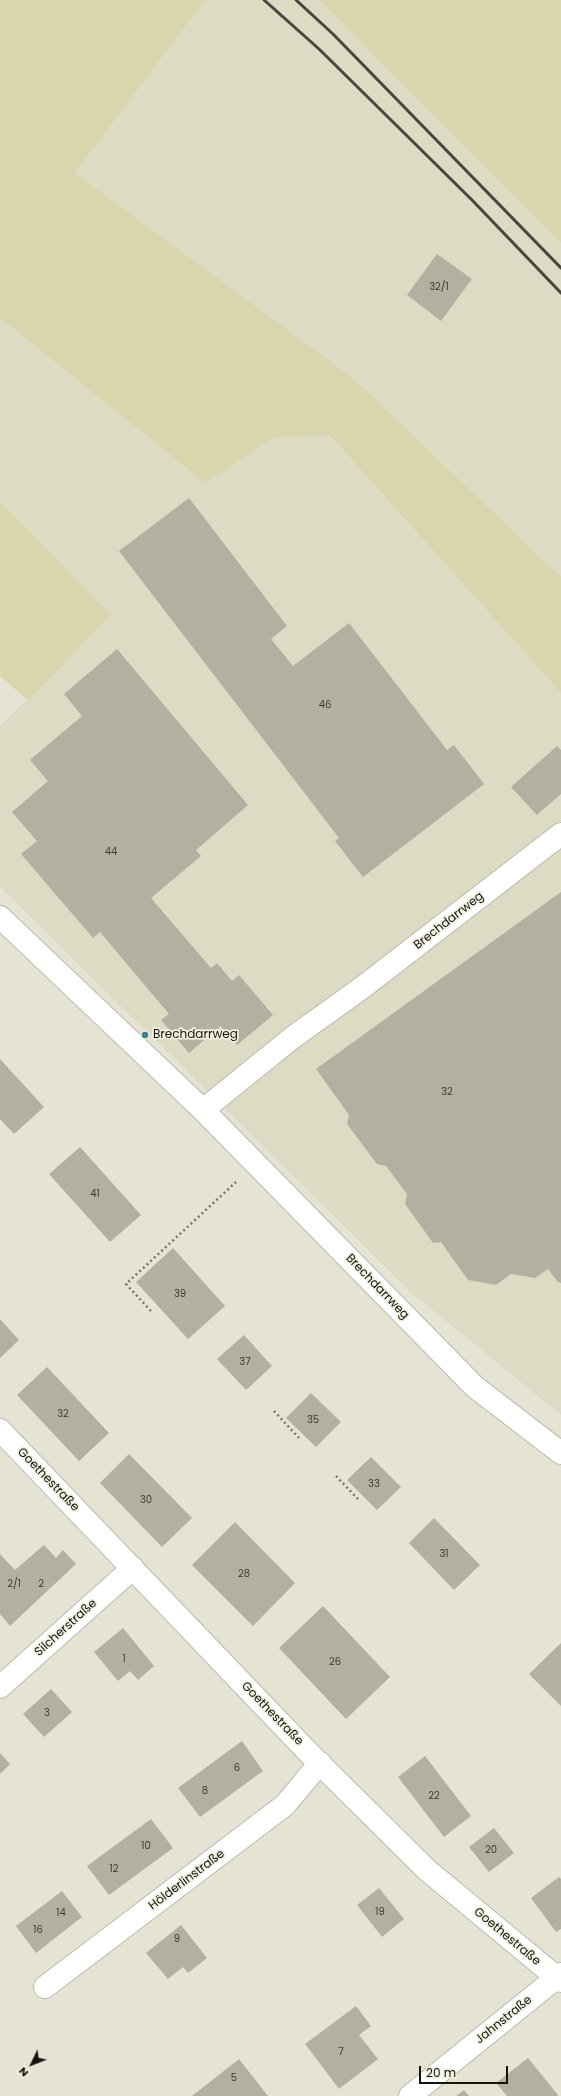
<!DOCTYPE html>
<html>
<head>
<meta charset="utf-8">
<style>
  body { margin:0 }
  #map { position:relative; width:561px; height:2096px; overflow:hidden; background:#e5e3d3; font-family:Poppins,sans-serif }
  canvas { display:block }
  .north { position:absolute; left:12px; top:2044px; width:40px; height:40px; -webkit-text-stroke:3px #f2f0e0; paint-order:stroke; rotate:227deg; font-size:11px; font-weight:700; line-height:16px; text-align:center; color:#14130e }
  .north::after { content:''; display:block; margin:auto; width:14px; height:18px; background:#14130e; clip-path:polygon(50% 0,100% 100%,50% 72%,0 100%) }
  .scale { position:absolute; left:419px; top:2066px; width:89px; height:18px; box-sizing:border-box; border:2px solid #14130e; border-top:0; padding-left:5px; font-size:12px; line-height:14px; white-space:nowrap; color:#14130e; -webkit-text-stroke:3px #f2f0e0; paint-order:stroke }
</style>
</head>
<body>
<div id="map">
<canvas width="561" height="2096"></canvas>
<div class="north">N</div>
<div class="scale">20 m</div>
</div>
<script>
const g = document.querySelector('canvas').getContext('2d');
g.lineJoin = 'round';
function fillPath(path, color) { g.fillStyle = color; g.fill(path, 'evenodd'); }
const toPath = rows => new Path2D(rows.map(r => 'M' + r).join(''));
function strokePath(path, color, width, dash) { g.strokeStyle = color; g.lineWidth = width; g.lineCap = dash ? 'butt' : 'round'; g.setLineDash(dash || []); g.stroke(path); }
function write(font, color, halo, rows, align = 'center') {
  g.font = font + ' Poppins,sans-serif'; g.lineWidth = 3.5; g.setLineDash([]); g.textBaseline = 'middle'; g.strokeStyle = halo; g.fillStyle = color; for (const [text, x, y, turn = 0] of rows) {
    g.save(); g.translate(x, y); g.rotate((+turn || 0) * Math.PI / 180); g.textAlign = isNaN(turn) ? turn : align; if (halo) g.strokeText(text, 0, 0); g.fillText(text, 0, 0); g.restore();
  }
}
const built = toPath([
  [205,0,319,0,561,243,561,577,353,378,75,173],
  [0,318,205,483,273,438,328,435,561,693,561,1415,413,1294,0,887,0,726,111,615,0,501]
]);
const green = toPath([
  [0,0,205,0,75,173,353,378,561,577,561,693,329,435,273,438,205,483,0,318],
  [319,0,561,0,561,243],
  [0,501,111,615,28,700,0,676]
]);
const building = toPath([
  [437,254,472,279,441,321,407,295],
  [189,498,287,626,271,639,293,666,349,623,447,750,454,745,484,784,363,877,335,841,339,838,119,551],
  [117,649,248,805,196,850,201,856,151,898,211,968,217,963,232,981,239,975,273,1015,237,1045,221,1026,189,1053,161,1020,169,1014,100,932,93,938,21,854,37,841,12,812,48,781,30,760,82,716,64,694],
  [557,746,561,750,561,794,537,815,511,787],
  [561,892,561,1283,558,1282,548,1269,535,1278,511,1274,496,1285,468,1280,441,1242,433,1243,405,1204,407,1194,386,1166,377,1164,347,1124,349,1115,316,1069],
  [0,1059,44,1107,14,1134,0,1119],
  [80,1147,141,1215,110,1242,49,1174],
  [173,1248,225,1306,188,1339,136,1282],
  [0,1319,19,1340,0,1358],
  [244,1335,272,1366,246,1390,217,1359],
  [47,1367,109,1433,79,1461,17,1395],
  [311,1393,341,1422,316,1447,286,1418],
  [129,1454,192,1518,162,1547,100,1483],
  [371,1457,401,1487,377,1510,347,1480],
  [434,1518,480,1565,454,1590,409,1543],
  [235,1522,295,1583,253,1626,192,1565],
  [44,1545,56,1558,63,1550,76,1564,10,1626,0,1614,0,1554,15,1570],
  [323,1606,390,1677,346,1719,279,1648],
  [123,1628,154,1666,138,1680,130,1671,118,1681,94,1652],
  [561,1643,561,1706,529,1674],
  [51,1689,72,1712,44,1737,23,1714],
  [242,1741,263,1771,200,1817,178,1788],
  [0,1753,10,1764,0,1774],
  [425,1756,471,1816,444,1837,398,1777],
  [151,1819,173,1848,109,1895,87,1866],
  [494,1828,514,1853,489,1872,469,1847],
  [559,1877,561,1879,561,1929,556,1932,531,1898],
  [379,1888,404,1919,382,1937,357,1905],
  [62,1891,82,1917,36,1953,16,1926],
  [181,1925,207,1958,188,1973,183,1967,168,1979,146,1953],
  [356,2006,371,2026,359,2035,378,2059,339,2089,305,2044],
  [528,2058,558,2095,557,2096,507,2096,496,2083],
  [239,2059,268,2096,192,2096],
  [464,2090,469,2096,456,2096]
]);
const path = toPath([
  [151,1311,126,1284,236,1182],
  [274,1411,299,1438],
  [336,1476,358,1499]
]);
const minor = toPath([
  [0,917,203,1110,475,1387,561,1453],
  [203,1110,292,1038,363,987,561,834],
  [0,1430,308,1752,427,1870,561,1981],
  [0,1687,133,1568],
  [45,1987,285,1805,320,1763],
  [410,2096,561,1974]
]);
const rail = toPath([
  [264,0,319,49,472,200,561,293],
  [296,0,333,34,561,268]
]);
const markers = [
  [145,1035,4,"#417f95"]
];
const numberNames = [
  ["32/1",439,287],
  ["46",325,705],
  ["44",111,852],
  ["32",447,1092],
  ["41",95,1194],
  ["39",180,1294],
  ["37",245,1362],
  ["32",63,1414],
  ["35",313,1420],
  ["33",374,1484],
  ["30",146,1500],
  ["31",444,1554],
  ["28",244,1574],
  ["2/1",14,1584],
  ["2",41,1584],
  ["1",124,1659],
  ["26",335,1662],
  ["3",47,1713],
  ["6",237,1768],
  ["8",205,1791],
  ["22",434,1796],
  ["10",146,1846],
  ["20",491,1850],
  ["12",114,1869],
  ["19",380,1912],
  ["14",61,1913],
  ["16",38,1930],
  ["9",177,1939],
  ["7",341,2052],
  ["5",234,2078]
];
const streetNames = [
  ["Brechdarrweg",449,921,-38],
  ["Brechdarrweg",377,1287,46],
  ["Goethestraße",48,1480,46],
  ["Silcherstraße",66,1628,-42],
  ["Goethestraße",272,1714,46],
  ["Hölderlinstraße",187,1880,-37],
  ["Goethestraße",507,1937,40],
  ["Jahnstraße",504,2020,-39]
];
const poiNames = [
  ["Brechdarrweg",153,1035]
];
fillPath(built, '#dddbc3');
fillPath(green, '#d9d5ac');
fillPath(building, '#b2b1a1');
strokePath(minor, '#bcbaaa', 24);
strokePath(path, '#77766c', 2.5, [2, 3]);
strokePath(minor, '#fff', 22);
strokePath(rail, '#48473f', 3);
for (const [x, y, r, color] of markers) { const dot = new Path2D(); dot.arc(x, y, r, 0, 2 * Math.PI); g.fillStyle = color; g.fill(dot); strokePath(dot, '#f2f0e0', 1.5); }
write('10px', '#3c3a33', null, numberNames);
write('12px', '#14130e', '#f2f0e0', streetNames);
write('12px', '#14130e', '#f2f0e0', poiNames, 'left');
</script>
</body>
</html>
